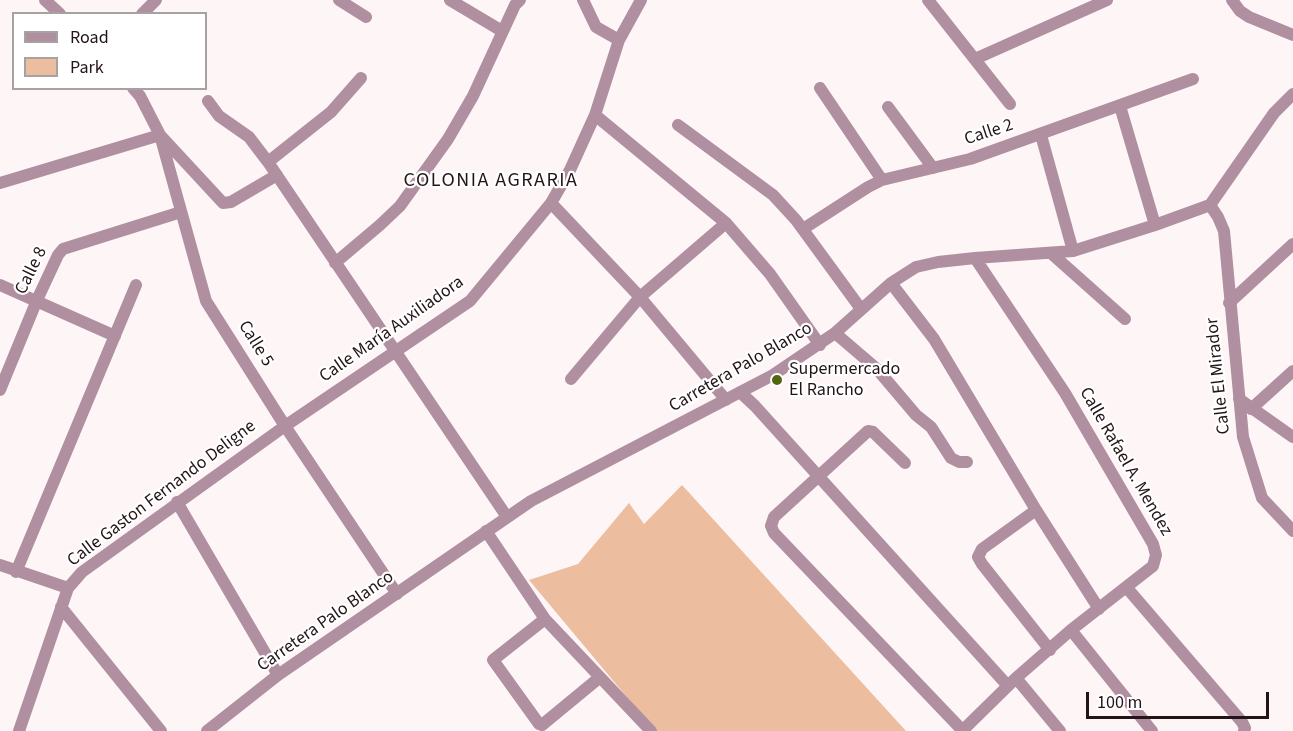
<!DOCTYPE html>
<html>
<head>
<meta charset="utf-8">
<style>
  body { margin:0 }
  #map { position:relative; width:1293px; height:731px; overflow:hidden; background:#fef5f6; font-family:"Source Sans 3",sans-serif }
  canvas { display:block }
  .legend { position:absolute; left:12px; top:12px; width:195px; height:78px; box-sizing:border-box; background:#fff; border:2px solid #a7a1a2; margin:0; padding:8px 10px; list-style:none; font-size:18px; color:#231517 }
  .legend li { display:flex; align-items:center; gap:12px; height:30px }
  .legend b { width:30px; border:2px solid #a7a1a2 }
  .scale { position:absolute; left:1086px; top:692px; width:183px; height:27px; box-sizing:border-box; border:3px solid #231517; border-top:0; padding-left:8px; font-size:18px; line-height:21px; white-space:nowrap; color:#231517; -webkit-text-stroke:4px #fff; paint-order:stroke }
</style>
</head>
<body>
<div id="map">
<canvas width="1293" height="731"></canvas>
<ul class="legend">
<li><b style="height:8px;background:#b08fa0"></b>Road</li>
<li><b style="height:16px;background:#edbd9f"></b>Park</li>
</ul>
<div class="scale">100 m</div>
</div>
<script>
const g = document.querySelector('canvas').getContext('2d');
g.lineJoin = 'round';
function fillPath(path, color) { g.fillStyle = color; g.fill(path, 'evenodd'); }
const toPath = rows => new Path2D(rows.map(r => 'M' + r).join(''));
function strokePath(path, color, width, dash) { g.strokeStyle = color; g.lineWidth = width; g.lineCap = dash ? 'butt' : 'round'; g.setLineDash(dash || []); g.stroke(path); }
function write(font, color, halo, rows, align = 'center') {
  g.font = font + ' "Source Sans 3",sans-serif'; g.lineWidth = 4.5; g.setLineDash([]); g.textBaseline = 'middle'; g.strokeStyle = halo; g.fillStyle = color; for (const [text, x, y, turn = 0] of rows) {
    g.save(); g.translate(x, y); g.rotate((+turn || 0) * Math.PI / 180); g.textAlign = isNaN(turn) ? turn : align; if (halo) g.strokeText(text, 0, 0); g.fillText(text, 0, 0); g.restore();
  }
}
const green = toPath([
  [682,485,906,731,657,731,646,720,529,580,578,564,629,503,644,524]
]);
const street = toPath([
  [45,0,60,14],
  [339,0,366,17],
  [450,0,502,31],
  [583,0,596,27,619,40],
  [928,0,1010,104],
  [1232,0,1240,11,1249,17,1293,35],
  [142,14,156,0],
  [975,59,1107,0],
  [133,88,140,96,160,135,206,301,285,426,397,594],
  [820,88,882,180],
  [208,101,219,116,249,137,268,162,507,517],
  [1120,106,1155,225],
  [888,107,933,168],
  [595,115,726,223,770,274,820,345],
  [678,125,773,195,796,220,861,309],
  [1041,135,1073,251],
  [268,162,331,112,361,78],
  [0,183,160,135,223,203,231,202,277,175],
  [551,203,640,297,726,400],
  [1210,205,1218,217,1224,231,1243,437,1262,498,1293,531],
  [803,229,868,187,882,180,970,159,1193,79],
  [1052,254,1125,319],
  [335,263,380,225,400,206,448,139,473,96,515,5,520,0],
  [891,283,934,339,1036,510,1099,609],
  [0,285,115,336],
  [1229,303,1293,244],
  [835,333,877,369,916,415,931,427,951,458,959,462,967,462],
  [571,379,640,297,726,223],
  [0,390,37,300,58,255,63,249,181,212],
  [740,392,755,406,1008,686],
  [1239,399,1293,437],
  [1251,409,1293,371],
  [905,463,873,432,868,431,774,517,771,526,774,533,962,730],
  [177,502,278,675],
  [1036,510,982,549,978,557,982,564,1050,650],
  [486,531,545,619,651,731],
  [0,565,68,588],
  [16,572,136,285],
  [1127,588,1242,722,1245,728,1244,731],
  [61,607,161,731],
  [545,619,493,660,539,724,542,725,599,678],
  [1071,630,1152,731],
  [1016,678,1060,731],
  [19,731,68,588,82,572,285,426,470,301,551,203,570,170,595,115,619,40,641,0],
  [207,731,278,675,531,501,773,375,835,333,891,283,916,267,938,262,975,258,1073,251,1155,225,1210,205,1274,113,1293,94],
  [962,731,1016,678,1071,630,1153,566,1156,555,1153,544,1065,393,975,258]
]);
const markers = [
  [777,380,6,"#53650f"]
];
const streetNames = [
  ["Calle 2",989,133,-18],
  ["Calle 8",32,271,-64],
  ["Calle María Auxiliadora",392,330,-35],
  ["Calle 5",255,344,58],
  ["Carretera Palo Blanco",741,368,-30],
  ["Calle El Mirador",1219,376,-96],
  ["Calle Rafael A. Mendez",1125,462,60],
  ["Calle Gaston Fernando Deligne",162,494,-37],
  ["Carretera Palo Blanco",326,622,-35]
];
const poiNames = [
  ["Supermercado",789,370],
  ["El Rancho",789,391]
];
const neighbourhoodNames = [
  ["COLONIA AGRARIA",491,182]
];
fillPath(green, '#edbd9f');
strokePath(street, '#b08fa0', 12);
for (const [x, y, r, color] of markers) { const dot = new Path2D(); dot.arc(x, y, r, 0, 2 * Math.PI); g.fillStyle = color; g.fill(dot); strokePath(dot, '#fff', 2); }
write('18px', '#231517', '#fff', streetNames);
write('18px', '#231517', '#fff', poiNames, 'left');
g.letterSpacing = '1.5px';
write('20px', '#231517', '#fff', neighbourhoodNames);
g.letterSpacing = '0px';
</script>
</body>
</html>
